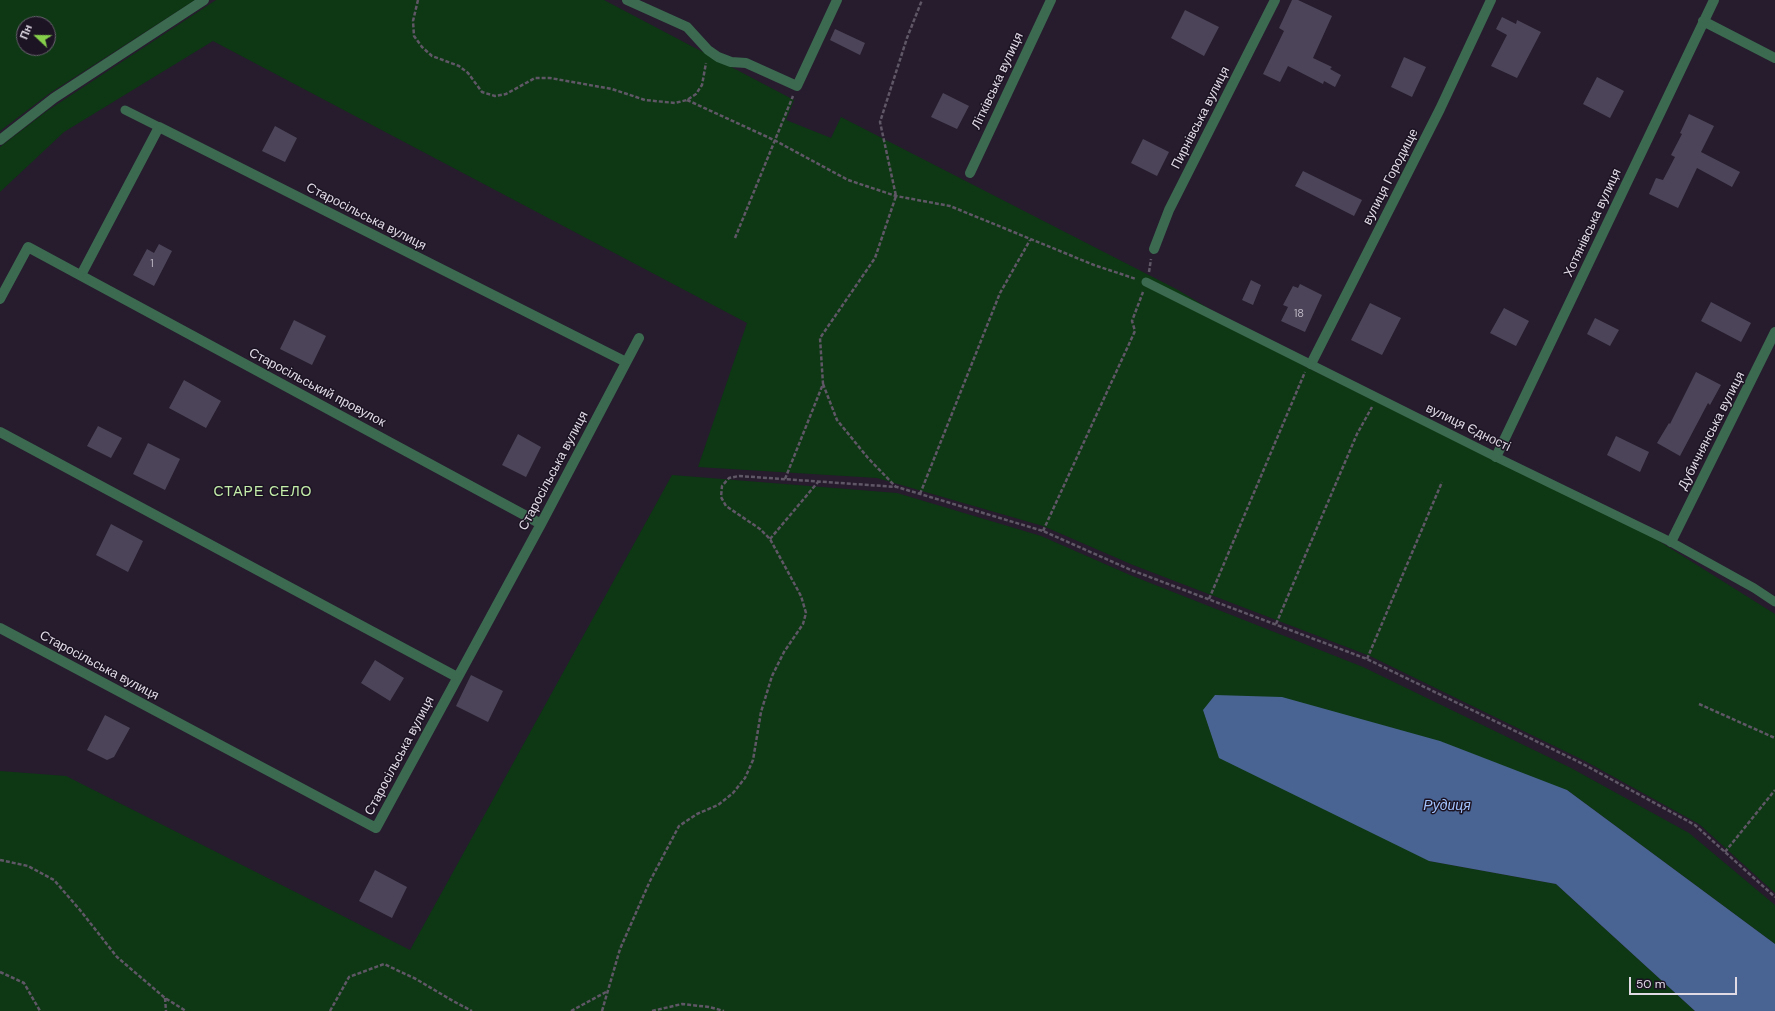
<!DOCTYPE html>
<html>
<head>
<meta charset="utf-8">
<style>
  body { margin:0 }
  #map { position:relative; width:1775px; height:1011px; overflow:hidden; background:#261c2d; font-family:"DM Sans",sans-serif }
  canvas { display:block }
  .north { position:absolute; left:16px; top:16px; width:40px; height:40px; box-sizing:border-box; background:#1c1323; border:1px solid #6b6371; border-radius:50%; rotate:292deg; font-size:11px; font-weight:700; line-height:16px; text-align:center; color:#e1dbe6 }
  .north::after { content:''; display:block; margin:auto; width:14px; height:18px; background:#86cf4b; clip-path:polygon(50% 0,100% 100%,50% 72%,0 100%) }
  .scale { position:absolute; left:1629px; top:977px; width:108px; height:18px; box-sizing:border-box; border:2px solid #e1dbe6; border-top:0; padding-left:5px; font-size:12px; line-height:14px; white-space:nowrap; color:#e1dbe6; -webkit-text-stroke:3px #1c1323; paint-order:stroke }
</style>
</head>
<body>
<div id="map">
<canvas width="1775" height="1011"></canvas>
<div class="north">Пн</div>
<div class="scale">50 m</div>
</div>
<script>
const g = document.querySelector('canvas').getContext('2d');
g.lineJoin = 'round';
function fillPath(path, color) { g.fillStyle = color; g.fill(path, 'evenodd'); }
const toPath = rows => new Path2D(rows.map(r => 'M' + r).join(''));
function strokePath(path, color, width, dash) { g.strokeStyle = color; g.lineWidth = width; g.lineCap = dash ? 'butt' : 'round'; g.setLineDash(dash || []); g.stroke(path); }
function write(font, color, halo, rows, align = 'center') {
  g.font = font + ' "DM Sans",sans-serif'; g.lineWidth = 3; g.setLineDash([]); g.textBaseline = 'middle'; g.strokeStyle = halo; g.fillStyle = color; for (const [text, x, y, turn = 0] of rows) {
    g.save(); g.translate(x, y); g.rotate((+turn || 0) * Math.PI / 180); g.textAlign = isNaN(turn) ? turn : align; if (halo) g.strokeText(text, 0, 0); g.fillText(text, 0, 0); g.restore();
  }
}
const green = toPath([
  [0,0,195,0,50,93,0,131],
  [24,24,48,24,48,48,24,48],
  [216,0,604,0,794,100,786,120,831,138,841,117,1178,290,1306,367,1654,538,1775,614,1775,893,1699,824,1585,761,1370,656,1133,565,1043,526,877,478,698,467,747,323,213,41,64,132,0,192,0,147,47,111],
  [672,475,897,493,1041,536,1130,575,1363,667,1571,768,1689,833,1775,905,1775,944,1567,790,1429,861,1556,884,1695,1011,0,1011,0,771,66,776,410,950]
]);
const water = toPath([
  [1215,695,1282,697,1440,741,1567,790,1775,944,1775,1011,1695,1011,1556,884,1429,861,1219,758,1203,710]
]);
const building = toPath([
  [1292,0,1298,0,1332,16,1313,58,1332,67,1330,69,1341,75,1335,87,1324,81,1323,84,1288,66,1280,82,1263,74,1284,31,1279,28],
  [1185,10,1219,27,1204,56,1171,38],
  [1502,17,1516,24,1517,20,1541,32,1517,78,1491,66,1507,35,1496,29],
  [835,29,865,43,860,55,830,40],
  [1404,57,1426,67,1412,97,1391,87],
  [1597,77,1624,91,1610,118,1583,104],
  [943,93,969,106,957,129,931,117],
  [1689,114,1714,126,1701,152,1740,172,1732,187,1697,168,1678,208,1649,194,1656,178,1663,180,1675,157,1671,155,1682,134,1680,133],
  [275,126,297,138,285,162,262,151],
  [1143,139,1169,152,1157,176,1131,163],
  [1303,171,1362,200,1354,216,1295,186],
  [159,244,172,251,154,286,133,275,147,249,154,253],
  [1251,280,1261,285,1253,305,1242,300],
  [1300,284,1322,295,1305,332,1281,321,1288,307,1283,305,1293,286,1298,288],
  [1711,302,1751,323,1741,342,1701,321],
  [1370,303,1401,318,1382,355,1351,340],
  [1504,308,1529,321,1516,346,1490,333],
  [1595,318,1619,330,1610,346,1587,334],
  [294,320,326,336,312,365,280,349],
  [1696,372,1721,385,1710,405,1708,403,1680,456,1657,443,1669,423,1670,424],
  [184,380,221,401,206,428,169,408],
  [98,426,122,438,111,458,87,446],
  [518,434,541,447,526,477,502,465],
  [1616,436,1649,452,1640,472,1607,455],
  [148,443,180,459,165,490,133,474],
  [111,524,143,541,128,572,96,555],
  [375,660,404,678,390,701,361,683],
  [471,675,503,691,488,722,456,706],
  [105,715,130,728,114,757,107,760,87,750],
  [375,870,407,887,392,918,359,901]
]);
const path = toPath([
  [418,0,413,21,414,36,422,47,432,56,459,66,468,73,482,92,495,96,506,94,535,78,550,78,612,89,645,100,675,103,687,100,696,94,702,85,706,63],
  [687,100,774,140,848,180,896,196,950,206,1094,265,1136,279],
  [735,238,793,96],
  [1149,272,1151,259],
  [823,384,837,420,868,458,896,487],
  [785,479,823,384,820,338,875,258,896,196,880,122,907,38,922,0],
  [920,494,1000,293,1030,240],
  [1043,531,1135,331,1132,321,1143,292],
  [770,539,818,482],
  [1209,599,1305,372],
  [1276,624,1357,434,1372,407],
  [1367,659,1442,482],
  [1699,704,1775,738],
  [1725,852,1775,790],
  [0,860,28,866,54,880,80,910,117,957,165,998,186,1011],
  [0,972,24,983,40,1011],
  [165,998,166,1011],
  [330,1011,349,977,384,964,416,979,453,1001,472,1011],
  [571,1011,606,992],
  [602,1011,620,949,650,881,679,826,697,814,718,805,733,793,745,778,753,760,761,712,772,676,784,652,803,624,806,613,801,596,770,539,760,529,726,506,721,497,722,486,729,478,739,476,897,487,1043,531,1131,570,1367,659,1583,764,1695,825,1775,897],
  [652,1011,682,1004,709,1007,724,1011]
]);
const service = toPath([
  [125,110,159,127],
  [1146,282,1496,457,1671,542,1754,588,1775,602]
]);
const minor = toPath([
  [627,0,687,27,708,50,718,57,731,62,746,63,797,86,837,0],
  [1703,21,1775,58],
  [0,140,54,98,204,0],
  [970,173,1051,0],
  [1154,249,1169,210,1275,0],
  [81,275,159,127,626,362],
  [0,299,28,247,541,524],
  [1311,364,1440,109,1491,0],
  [0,432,457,677],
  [1496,457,1714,0],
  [1671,542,1775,332],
  [0,628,376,828,541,524,639,338]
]);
const numberNames = [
  ["1",152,264],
  ["18",1299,314]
];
const streetNames = [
  ["Літківська вулиця",998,81,-65],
  ["Пирнівська вулиця",1201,118,-63],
  ["вулиця Городище",1391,177,-63],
  ["Старосільська вулиця",366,217,27],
  ["Хотянівська вулиця",1593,223,-65],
  ["Старосільський провулок",317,388,28],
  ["вулиця Єдності",1468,428,26],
  ["Дубичнянська вулиця",1712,431,-63],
  ["Старосільська вулиця",554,471,-62],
  ["Старосільська вулиця",99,666,28],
  ["Старосільська вулиця",400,756,-62]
];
const neighbourhoodNames = [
  ["СТАРЕ СЕЛО",263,492]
];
const waterNames = [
  ["Рудиця",1447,806]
];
fillPath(green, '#0d3813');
fillPath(water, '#496392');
fillPath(building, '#4c4559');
strokePath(path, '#5f5666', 2.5, [4, 2]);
strokePath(service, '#3c6a51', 9);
strokePath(minor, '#3c6a51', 10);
write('11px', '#bcb6c3', null, numberNames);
write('13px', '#e1dbe6', '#1c1323', streetNames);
g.letterSpacing = '1px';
write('14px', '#c4eeaa', '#1c1323', neighbourhoodNames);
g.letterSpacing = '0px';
write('italic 14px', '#a3c3fe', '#1c1323', waterNames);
</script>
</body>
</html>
